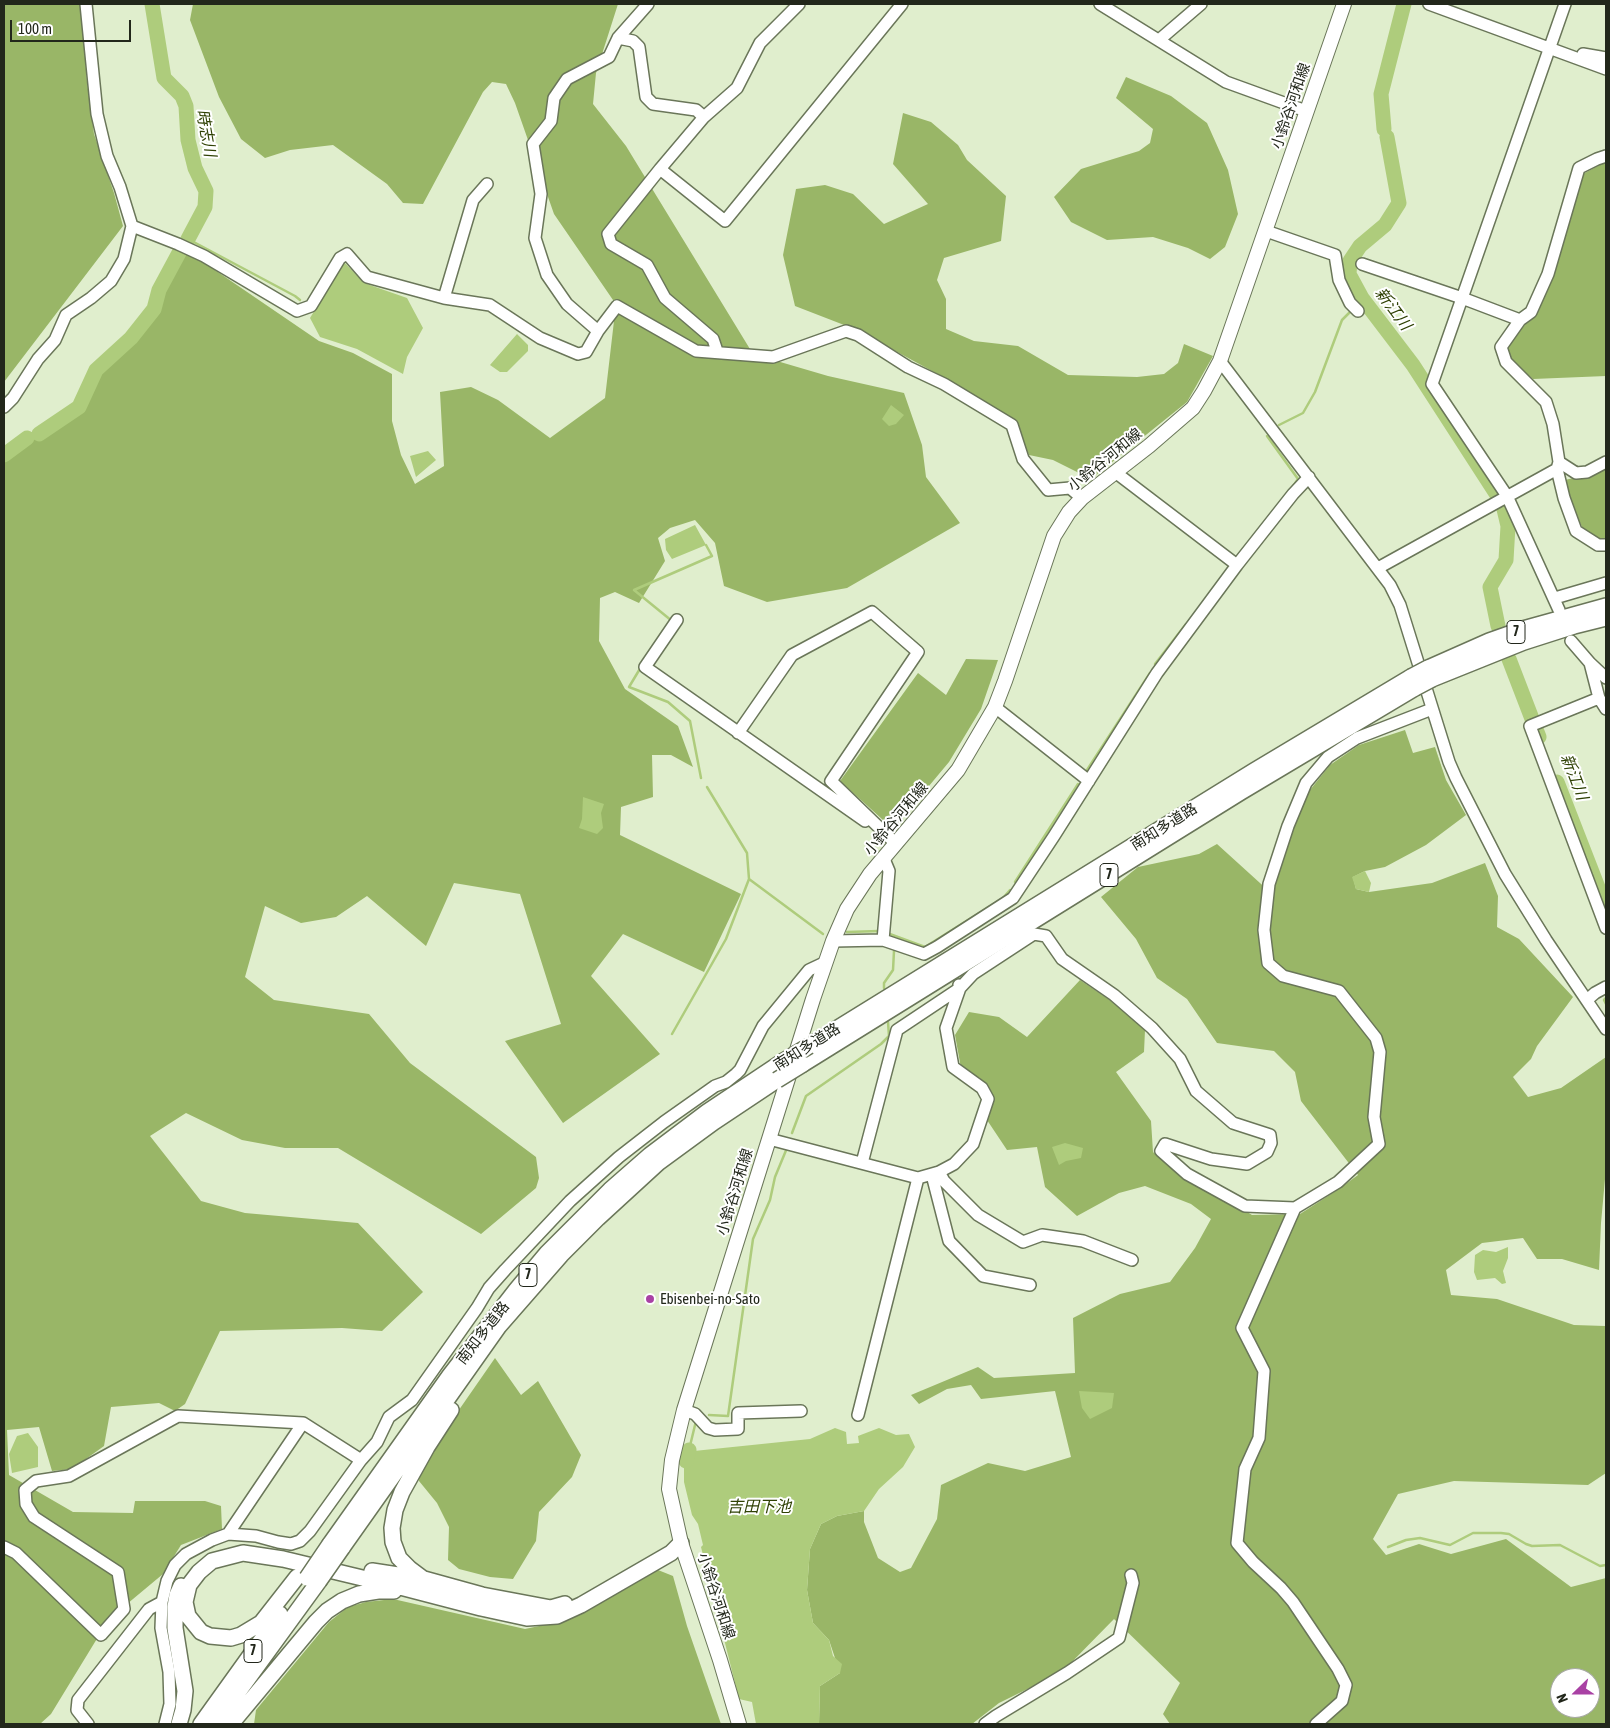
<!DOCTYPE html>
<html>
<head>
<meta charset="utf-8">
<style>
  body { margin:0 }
  #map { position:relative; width:1610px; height:1728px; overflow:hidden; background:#e0eecd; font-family:"Asap Condensed",sans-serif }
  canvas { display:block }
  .frame { position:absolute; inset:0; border:5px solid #22271b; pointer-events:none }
  .north { position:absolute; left:1550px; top:1668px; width:50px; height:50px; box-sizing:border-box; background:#fff; border:1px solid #a7a9a4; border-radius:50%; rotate:248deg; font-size:14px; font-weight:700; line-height:20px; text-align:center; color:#22271b }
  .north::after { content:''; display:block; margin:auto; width:18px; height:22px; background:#a941a4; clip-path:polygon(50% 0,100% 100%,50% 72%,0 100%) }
  .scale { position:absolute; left:10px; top:20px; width:121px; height:22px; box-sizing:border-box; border:2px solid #22271b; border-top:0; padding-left:6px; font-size:15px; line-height:18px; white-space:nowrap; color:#22271b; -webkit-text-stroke:4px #fff; paint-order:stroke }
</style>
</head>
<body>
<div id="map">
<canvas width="1610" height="1728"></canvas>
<div class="frame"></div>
<div class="north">N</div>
<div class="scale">100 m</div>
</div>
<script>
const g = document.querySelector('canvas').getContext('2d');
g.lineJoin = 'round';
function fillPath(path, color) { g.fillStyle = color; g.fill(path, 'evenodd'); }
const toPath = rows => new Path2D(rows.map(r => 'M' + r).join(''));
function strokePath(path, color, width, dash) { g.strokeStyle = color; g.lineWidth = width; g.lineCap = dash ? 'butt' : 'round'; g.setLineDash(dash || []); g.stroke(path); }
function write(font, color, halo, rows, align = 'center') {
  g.font = font + ' "Asap Condensed","Noto Sans JP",sans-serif'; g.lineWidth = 4; g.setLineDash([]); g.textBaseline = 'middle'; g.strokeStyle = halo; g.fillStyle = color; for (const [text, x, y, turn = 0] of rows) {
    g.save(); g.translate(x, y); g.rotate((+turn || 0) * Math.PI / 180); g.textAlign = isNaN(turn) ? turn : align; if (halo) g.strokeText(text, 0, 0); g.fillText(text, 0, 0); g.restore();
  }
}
const forest = toPath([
  [4,4,80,4,81,8,87,82,94,134,114,193,123,226,4,382],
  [193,4,618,4,596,73,593,104,626,146,753,354,828,376,904,393,922,445,926,477,960,523,847,588,767,602,724,586,715,543,695,520,670,528,658,538,665,561,639,603,615,592,600,598,599,641,625,689,678,726,693,767,671,755,652,755,653,797,621,807,620,835,741,894,704,972,623,934,591,976,660,1054,563,1123,505,1041,561,1024,520,894,454,883,426,946,367,896,336,917,301,923,265,906,245,977,274,1000,369,1014,410,1063,536,1157,539,1178,536,1188,481,1234,338,1148,285,1148,242,1140,186,1113,150,1136,201,1201,245,1213,358,1223,423,1292,382,1331,342,1328,220,1331,185,1404,175,1411,159,1403,111,1407,104,1446,72,1469,52,1471,39,1427,7,1430,9,1475,73,1512,133,1513,135,1501,205,1501,221,1506,222,1529,181,1545,163,1574,109,1619,51,1714,40,1724,4,1724,4,455,18,438,83,411,98,372,133,342,162,297,187,251,319,341,353,353,392,374,392,421,401,455,415,484,444,466,440,392,471,387,498,400,550,438,605,398,614,321,613,300,554,214,515,103,506,84,492,82,483,92,423,204,403,203,387,184,333,145,290,150,265,158,241,139,219,97,190,20],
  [1126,77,1171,96,1207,123,1228,170,1238,214,1225,247,1210,259,1188,248,1153,237,1107,240,1071,222,1054,197,1081,169,1139,151,1150,143,1153,129,1116,98],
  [903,113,931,122,958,145,967,160,1006,196,1001,241,944,258,937,280,946,299,946,329,974,341,1018,346,1068,375,1137,377,1164,374,1178,363,1184,344,1213,356,1187,402,1091,479,1053,460,1029,455,1014,421,943,377,857,330,795,306,783,255,796,189,825,185,853,194,884,224,928,204,893,164],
  [1605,162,1606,162,1606,376,1533,379,1510,360,1505,348,1534,314,1553,278,1583,174],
  [1606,466,1606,541,1600,541,1583,529,1569,499,1565,480,1586,475],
  [966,659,998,660,981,709,949,762,893,829,840,781,918,673,946,695],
  [1405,730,1413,753,1435,747,1446,780,1466,815,1426,845,1385,867,1365,871,1353,877,1356,889,1369,892,1432,883,1485,863,1498,896,1497,927,1519,939,1573,997,1537,1046,1531,1059,1513,1077,1528,1097,1561,1088,1606,1057,1606,1168,1601,1223,1599,1270,1562,1259,1537,1259,1523,1238,1482,1243,1446,1270,1451,1295,1497,1299,1574,1325,1605,1326,1606,1338,1606,1473,1588,1485,1454,1481,1398,1494,1373,1539,1386,1555,1419,1544,1451,1554,1506,1539,1571,1587,1606,1578,1606,1724,1170,1724,1163,1714,1180,1683,1114,1619,1062,1672,999,1703,972,1724,819,1724,820,1686,840,1673,829,1640,813,1623,807,1590,810,1549,821,1524,837,1516,864,1511,864,1522,878,1558,900,1572,911,1568,937,1519,941,1485,988,1463,1025,1471,1071,1457,1055,1391,981,1399,971,1385,947,1389,919,1404,911,1395,978,1367,994,1378,1075,1373,1073,1318,1120,1294,1170,1282,1195,1248,1211,1219,1191,1204,1145,1186,1119,1193,1077,1216,1045,1187,1037,1147,1007,1150,987,1120,992,1098,980,1078,961,1068,955,1035,969,1012,999,1017,1027,1037,1080,980,1111,1001,1145,1030,1144,1052,1116,1072,1151,1121,1153,1152,1186,1181,1224,1198,1252,1215,1300,1214,1339,1189,1358,1175,1301,1101,1295,1072,1274,1051,1217,1043,1187,999,1157,978,1136,939,1101,897,1138,867,1199,854,1217,844,1271,893,1292,830,1310,790,1330,765,1359,745],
  [1560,1678,1590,1678,1590,1708,1560,1708],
  [495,1358,521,1395,538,1381,581,1455,572,1477,539,1512,536,1541,513,1579,490,1577,459,1569,448,1560,449,1527,437,1503,419,1481,420,1466],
  [658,1570,673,1576,687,1626,721,1724,254,1724,256,1710,329,1622,348,1607,366,1602,393,1599,525,1629,558,1622,585,1611]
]);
const water = toPath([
  [344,262,364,283,407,298,423,328,407,357,403,374,357,349,320,337,310,318],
  [517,334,528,345,528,351,507,372,500,372,490,365],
  [891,405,904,415,896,424,889,426,882,419],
  [428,451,436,460,416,477,410,456],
  [695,525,706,545,672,559,666,550,665,539],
  [583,797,604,804,601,813,603,828,597,834,579,828,582,819],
  [1365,871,1371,883,1369,892,1356,889,1352,877],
  [1065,1143,1083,1148,1081,1158,1066,1161,1059,1165,1052,1147],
  [1508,1247,1508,1258,1503,1271,1506,1283,1502,1284,1495,1278,1477,1280,1474,1272,1475,1255,1483,1250,1496,1252],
  [1079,1391,1114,1393,1112,1408,1090,1419,1082,1408],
  [835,1428,846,1432,847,1444,859,1443,858,1436,879,1428,896,1435,909,1434,915,1447,903,1467,879,1489,864,1511,837,1516,821,1524,810,1549,807,1590,813,1623,829,1640,833,1656,842,1664,840,1673,820,1686,819,1724,756,1724,752,1702,739,1699,701,1547,703,1545,698,1524,692,1515,684,1482,684,1460,689,1461,694,1451,810,1439],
  [28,1433,38,1447,38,1467,12,1473,9,1454,17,1436]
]);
const stream = toPath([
  [188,239,295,296,300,300],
  [1357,304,1362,298],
  [1279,425,1303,413,1315,392,1342,320,1350,312],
  [1267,436,1298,479,1291,489],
  [672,621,634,590,712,556,706,545],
  [1155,664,1186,624],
  [641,667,629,687,668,702,690,721,701,778],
  [1087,770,1150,673],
  [707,787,747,853,749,879],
  [1015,882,1078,784],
  [847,932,879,931],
  [887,933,925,947,1003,898,1010,890],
  [884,988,884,983,893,970,894,951],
  [1606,998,1604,1000,1606,1004],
  [672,1034,726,939,749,879,823,934],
  [792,1133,806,1096,881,1044,889,1036,888,1022],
  [709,1415,728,1416,753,1239,770,1200,775,1177,787,1148],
  [689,1450,696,1421],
  [1388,1547,1406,1540,1420,1538,1450,1545,1473,1533,1501,1533,1509,1534,1526,1544,1532,1546,1560,1545,1600,1566,1606,1565]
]);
const river = toPath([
  [152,4,164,78,182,96,186,106,188,140,195,168,206,191,205,207,188,239],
  [1384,129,1381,94,1404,4],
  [1387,137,1399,203,1385,225,1360,246,1350,261,1349,274,1362,298,1413,365,1497,495],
  [39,434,79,407,96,370,131,338,154,309,159,290,180,251],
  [4,455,27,438],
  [1498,626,1490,587,1506,560,1508,526,1503,505],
  [1509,659,1539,737],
  [1557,782,1606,908],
  [686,1461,689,1450]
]);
const minorTunnel = toPath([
  [941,954,958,983]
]);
const minor = toPath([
  [1100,4,1226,82,1306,111],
  [1429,4,1606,69],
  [618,38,633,41,639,47,646,97,653,104,696,110,704,117],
  [1159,40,1201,4],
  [1583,54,1606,58],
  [1606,156,1597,159,1579,168,1548,274,1531,312,1520,320,1501,347,1506,362,1546,402,1553,424,1559,462,1557,469,1564,498,1576,531,1598,545,1606,545],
  [660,169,725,221,902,4],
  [132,226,178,244,204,256,297,311,311,306,340,258,347,254,367,277,444,298,490,305,540,338,578,354,586,352,598,331,617,306,696,351,773,357,846,331,858,335,908,367,944,384,1012,425,1023,459,1048,490,1070,488,1082,498],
  [1266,231,1335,255,1339,280,1350,303,1358,311],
  [1362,264,1462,298,1520,320],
  [444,298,473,200,487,184],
  [598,331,567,304,547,275,535,238,541,194,533,144,551,121,554,98,567,79,609,57,618,38,648,4],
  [717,351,713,339,665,298,647,265,611,244,608,234,660,169,704,117,737,88,760,43,799,4],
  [1220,361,1390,585,1400,605,1449,762,1456,778,1505,874,1546,940,1606,1029],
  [4,407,13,398,38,359,55,340,66,315,91,298,111,281,124,259,132,226,120,187,107,156,97,114,86,4],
  [1559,462,1576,473,1587,472,1606,462],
  [1115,472,1237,565],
  [1378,568,1557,469],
  [1555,598,1606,583],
  [1559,610,1507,496,1432,384,1565,4],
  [677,620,645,667,865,821],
  [1571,641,1590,663,1606,678],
  [1590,663,1599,698,1606,709],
  [1599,698,1530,726,1606,928],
  [995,707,1089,781],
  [738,733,792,655,872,612,918,652,831,781,891,839],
  [883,940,889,871,884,859],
  [833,941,883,940,924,954,937,947,1013,898,1054,836,1157,673,1237,565,1293,494,1309,477],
  [1587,1000,1595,993,1606,987],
  [769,1139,918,1178,939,1172,954,1164,973,1144,988,1099,982,1088,953,1067,946,1028,960,988,959,985],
  [862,1163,897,1030,960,988,973,974,1034,934,1046,936,1062,959,1114,995,1152,1028,1180,1059,1196,1091,1233,1123,1270,1135,1271,1143,1267,1152,1247,1164,1211,1159,1165,1144,1161,1151,1187,1174,1245,1206,1295,1208],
  [939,1172,944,1181,978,1215,1023,1242,1042,1235,1083,1241,1132,1260],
  [932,1175,949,1241,983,1276,1030,1285],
  [684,1410,695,1414,708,1428,715,1430,738,1429,738,1413,801,1411],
  [858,1415,918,1178],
  [228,1534,256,1536,278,1542,291,1544,300,1541,310,1531,361,1460],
  [4,1547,16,1553,101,1635,124,1609,118,1572,34,1517,26,1504,25,1490,36,1481,69,1476,178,1416,303,1423,361,1460,377,1442,389,1417,412,1400,477,1308,489,1288,505,1270,570,1201,619,1157,664,1122,715,1086,726,1082,736,1074,740,1070,763,1026,809,970,826,962],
  [162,1602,161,1628,169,1672,170,1704,165,1724],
  [88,1724,77,1710,78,1700,149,1609,162,1602,167,1581,175,1565,186,1554,212,1540,228,1534,303,1423],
  [985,1724,996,1716,1067,1673,1119,1638,1133,1583,1131,1575],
  [1316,1724,1342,1701,1346,1685,1338,1669,1293,1602,1281,1588,1253,1562,1237,1543,1245,1469,1259,1438,1264,1371,1242,1328,1295,1208,1338,1182,1379,1144,1374,1117,1380,1052,1376,1038,1339,991,1283,976,1268,963,1264,930,1269,884,1288,826,1306,783,1328,757,1357,738,1432,709]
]);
const major = toPath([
  [739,1724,720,1660,681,1543,669,1489,672,1460,684,1410,813,999,833,941,847,909,870,874,958,770,995,707,1005,681,1054,536,1069,512,1082,498,1149,446,1193,408,1204,391,1220,361,1344,4]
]);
const highway = toPath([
  [1428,668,1489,641,1523,629,1606,606],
  [1432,679,1524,642,1574,626,1606,618],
  [809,1046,1254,771,1411,677],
  [803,1064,1241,792,1415,688],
  [330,1544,450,1375,516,1290,547,1253,610,1190,650,1155,707,1112,782,1062],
  [342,1548,499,1326,561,1255,598,1218,658,1163,714,1122,777,1080],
  [372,1571,424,1579,482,1595,551,1608,565,1604],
  [297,1577,261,1623,241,1635,231,1638,210,1636,201,1632,188,1616,185,1602,189,1585,199,1572,212,1561,243,1553,283,1559,404,1588,481,1608,527,1618,557,1616,581,1605,671,1553,681,1543],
  [422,1578,410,1569,399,1558,393,1542,392,1528,395,1510,402,1492,427,1447,451,1410],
  [179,1724,183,1710,185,1691,175,1628,175,1607,177,1595,181,1586],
  [201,1724,280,1614],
  [215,1724,319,1581],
  [231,1724,316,1622,327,1611,342,1601,359,1594,378,1591,394,1591]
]);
const highwayBridge = toPath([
  [1411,677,1428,668],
  [1415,688,1432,679],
  [782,1062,809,1046],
  [777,1080,803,1064],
  [307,1578,330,1544],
  [319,1581,342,1548]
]);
const markers = [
  [650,1299,5,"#a941a4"]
];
const shields = [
  [1516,632,18],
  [1109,875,18],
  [528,1275,18],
  [253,1651,18]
];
const shieldNames = [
  ["7",1516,632],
  ["7",1109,875],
  ["7",528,1275],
  ["7",253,1651]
];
const streetNames = [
  ["小鈴谷河和線",1291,106,-71],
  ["小鈴谷河和線",1105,460,-39],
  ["小鈴谷河和線",896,819,-50],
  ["南知多道路",1164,827,-32],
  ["南知多道路",807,1047,-32],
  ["小鈴谷河和線",735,1192,-73],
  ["南知多道路",483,1333,-52],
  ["小鈴谷河和線",716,1596,72]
];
const poiNames = [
  ["Ebisenbei-no-Sato",660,1299]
];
const waterNames = [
  ["時志川",206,133,80],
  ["新江川",1393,309,53],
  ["新江川",1574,777,69],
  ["吉田下池",759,1507]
];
fillPath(forest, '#99b667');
fillPath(water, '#aecc7c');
strokePath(stream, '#aecc7c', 2.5);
strokePath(river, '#aecc7c', 15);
strokePath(minorTunnel, '#bac6a9', 11, [11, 5.5]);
strokePath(minor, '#6a7659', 14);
strokePath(major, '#6a7659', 16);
strokePath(highway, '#6a7659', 18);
strokePath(minor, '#fff', 11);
strokePath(major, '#fff', 14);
strokePath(highway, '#fff', 15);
strokePath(highwayBridge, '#6a7659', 18, []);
strokePath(highwayBridge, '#fff', 15);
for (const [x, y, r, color] of markers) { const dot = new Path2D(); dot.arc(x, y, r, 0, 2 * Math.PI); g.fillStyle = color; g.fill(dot); strokePath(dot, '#fff', 2); }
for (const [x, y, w] of shields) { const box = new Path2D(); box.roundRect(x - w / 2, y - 11.5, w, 23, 4); g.fillStyle = '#fff'; g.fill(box); strokePath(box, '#22271b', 1); }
write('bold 14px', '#22271b', null, shieldNames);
write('15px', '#22271b', '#fff', streetNames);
write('15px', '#22271b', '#fff', poiNames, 'left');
write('italic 16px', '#2f4104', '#fff', waterNames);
</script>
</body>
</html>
